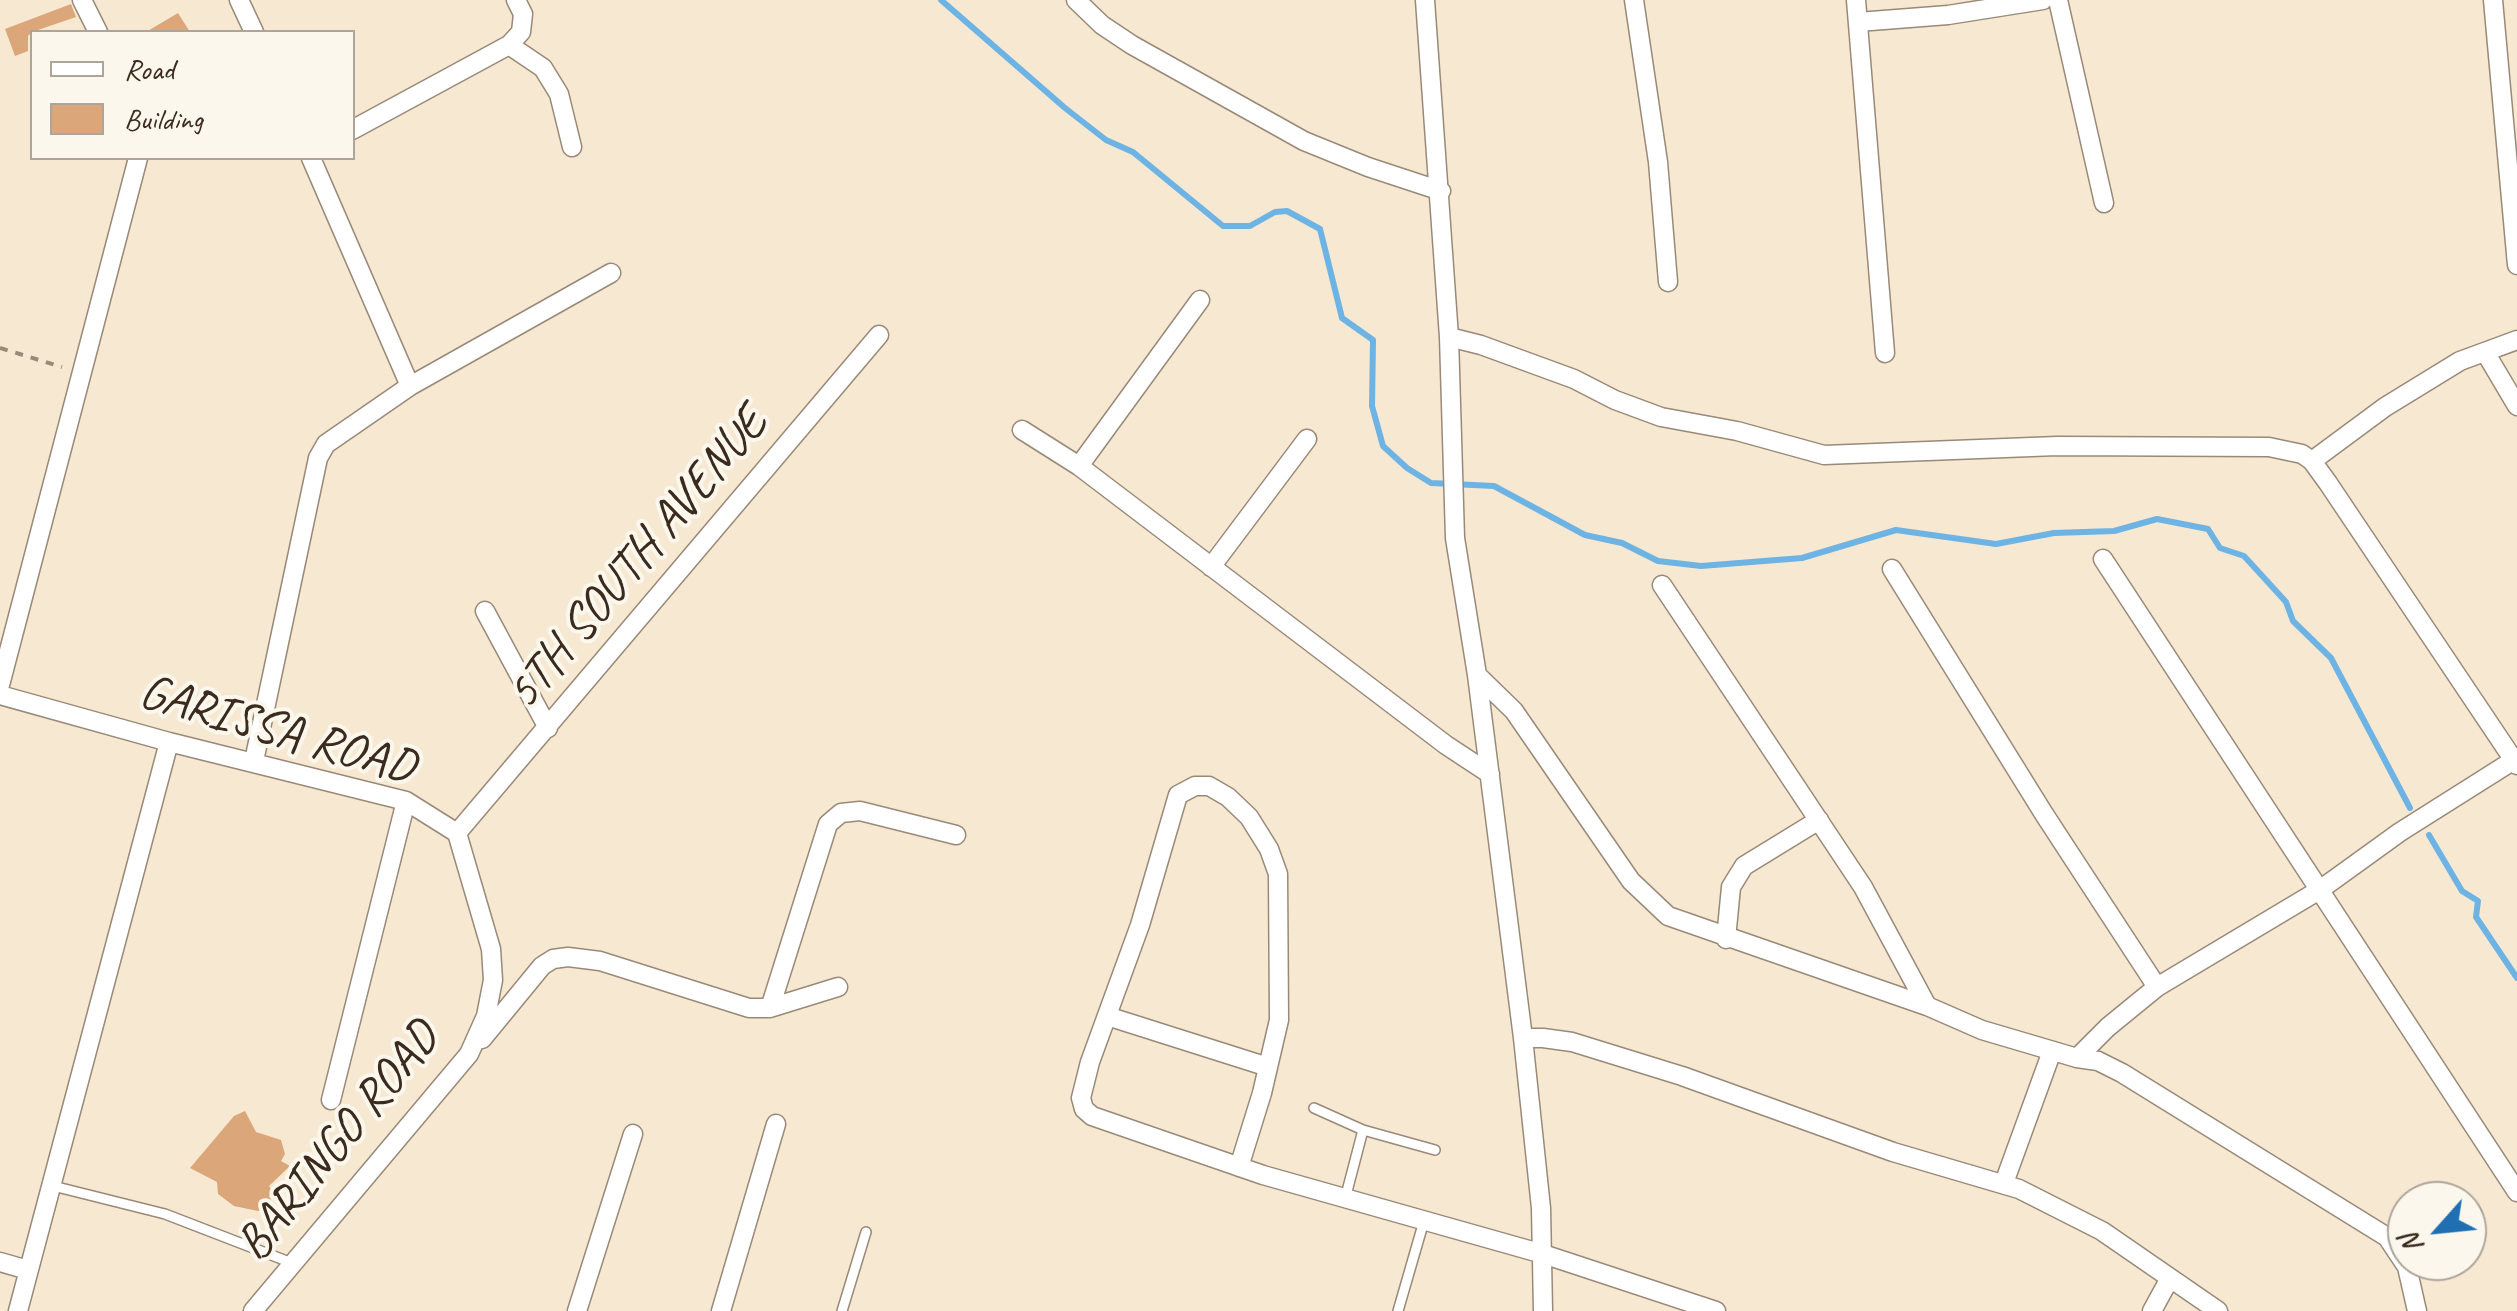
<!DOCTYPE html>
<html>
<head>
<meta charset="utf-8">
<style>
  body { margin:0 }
  #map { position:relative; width:2517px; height:1311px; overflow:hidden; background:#f7e8d2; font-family:Caveat,sans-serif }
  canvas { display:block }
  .legend { position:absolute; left:30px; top:30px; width:325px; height:130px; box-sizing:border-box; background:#fbf7ec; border:2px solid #aea59a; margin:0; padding:12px 18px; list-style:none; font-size:30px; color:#3b2a1e }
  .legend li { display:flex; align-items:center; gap:20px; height:50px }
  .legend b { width:50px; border:2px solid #aea59a }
  .north { position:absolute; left:2387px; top:1181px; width:100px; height:100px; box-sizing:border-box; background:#fbf7ec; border:2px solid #aea59a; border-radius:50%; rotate:243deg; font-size:28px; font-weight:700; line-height:40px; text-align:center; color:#3b2a1e }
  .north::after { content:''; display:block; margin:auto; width:35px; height:45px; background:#1f6fb2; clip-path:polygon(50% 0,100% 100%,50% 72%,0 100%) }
</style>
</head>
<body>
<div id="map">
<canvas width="2517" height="1311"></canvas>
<ul class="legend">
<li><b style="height:12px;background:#fff"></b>Road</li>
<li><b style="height:28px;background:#daa67a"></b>Building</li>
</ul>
<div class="north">N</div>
</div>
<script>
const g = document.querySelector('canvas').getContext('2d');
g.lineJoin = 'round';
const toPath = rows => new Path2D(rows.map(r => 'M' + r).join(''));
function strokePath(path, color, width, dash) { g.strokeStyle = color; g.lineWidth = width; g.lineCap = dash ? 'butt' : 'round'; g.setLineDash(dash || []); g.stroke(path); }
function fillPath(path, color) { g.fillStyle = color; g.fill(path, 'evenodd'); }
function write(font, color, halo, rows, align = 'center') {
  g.font = font + ' Caveat,sans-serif'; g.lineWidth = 8; g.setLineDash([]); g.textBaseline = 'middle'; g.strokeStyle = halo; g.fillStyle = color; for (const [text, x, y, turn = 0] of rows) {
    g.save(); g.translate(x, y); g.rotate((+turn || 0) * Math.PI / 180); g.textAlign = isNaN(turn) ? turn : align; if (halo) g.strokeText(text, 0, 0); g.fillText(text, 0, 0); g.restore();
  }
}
const stream = toPath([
  [941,0,1065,108,1106,140,1133,152,1223,226,1250,226,1275,212,1287,211,1320,229,1342,318,1373,340,1372,406,1383,446,1407,468,1431,483,1494,486,1585,535,1622,543,1658,561,1701,566,1802,558,1896,530,1996,544,2054,533,2114,531,2157,519,2208,529,2220,548,2244,556,2266,580,2286,602,2293,621,2331,658,2410,808],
  [2429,835,2462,891,2478,901,2476,917,2517,978]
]);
const building = toPath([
  [71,4,76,17,32,32,28,36,28,51,15,56,5,29],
  [178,13,190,32,146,32],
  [245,1111,256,1132,281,1140,285,1154,281,1161,290,1166,269,1186,273,1192,269,1196,274,1206,258,1211,234,1206,218,1194,217,1182,190,1168,234,1116]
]);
const path = toPath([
  [0,348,62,367]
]);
const service = toPath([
  [1314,1108,1363,1130,1435,1150],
  [53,1186,165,1214,292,1263],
  [1345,1199,1363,1130],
  [842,1311,866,1232],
  [1398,1311,1424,1221]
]);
const minor = toPath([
  [82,0,98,32],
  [239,0,254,32],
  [1076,0,1102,25,1132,45,1304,141,1368,167,1441,191],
  [1425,0,1449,337,1455,538,1477,675,1523,1038,1541,1208,1543,1311],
  [1634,0,1658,162,1668,282],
  [1856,0,1885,353],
  [2058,0,2104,203],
  [2493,0,2517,265],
  [1858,22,1948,15,2043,0],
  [509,45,543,68,559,94,572,147],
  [352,130,509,45,521,32,523,14,516,0],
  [311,158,410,386],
  [1449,337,1481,345,1574,379,1615,400,1661,417,1737,431,1824,455,2057,446,2269,447,2302,454,2312,461,2328,483,2517,765],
  [2485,352,2517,406],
  [1022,430,1079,466,1446,745,1490,774],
  [2312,461,2385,407,2460,361,2517,340],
  [1079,466,1200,300],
  [2103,559,2517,1192],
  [1211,567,1307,439],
  [1892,569,2044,814,2157,987],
  [1662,585,1863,887,1927,1006],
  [485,611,548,728],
  [1477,675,1514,711,1631,881,1668,916,1927,1006,1982,1030,2077,1058,2098,1061,2122,1073,2387,1237,2407,1267,2417,1311],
  [0,685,138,158],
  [0,695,169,742,406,801,457,833,491,949,493,980,486,1016,469,1054,253,1311],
  [254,761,318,458,326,444,410,386,611,273],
  [457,833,879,335],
  [1726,939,1731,887,1744,866,1819,820],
  [770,1008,828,824,841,813,860,811,956,835],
  [1107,1016,1268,1067],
  [1523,1038,1543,1038,1572,1042,1682,1076,1893,1152,2019,1189,2102,1231,2218,1311],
  [482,1039,542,966,553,959,568,957,600,961,749,1008,770,1008,838,987],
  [2077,1058,2108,1027,2157,987,2321,889,2400,832,2517,758],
  [331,1100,406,801],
  [1239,1167,1262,1093,1279,1020,1278,874,1269,849,1249,817,1228,797,1209,786,1195,786,1178,795,1140,925,1090,1062,1081,1098,1084,1109,1092,1116,1263,1175,1543,1254,1716,1311],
  [2004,1183,2052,1051],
  [0,1262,28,1270],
  [18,1311,169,742],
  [577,1311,633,1134],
  [721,1311,776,1124],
  [2152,1311,2170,1278]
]);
const streetNames = [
  ["5TH SOUTH AVENUE",638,559,-50],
  ["GARISSA ROAD",277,731,16],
  ["BARINGO ROAD",339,1142,-51]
];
strokePath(stream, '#6db3e4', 6);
fillPath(building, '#daa67a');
strokePath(service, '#998978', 12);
strokePath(minor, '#998978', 21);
strokePath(path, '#998978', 4, [8, 8]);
strokePath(service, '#fff', 9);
strokePath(minor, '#fff', 18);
write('50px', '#3b2a1e', '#fbf7ec', streetNames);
</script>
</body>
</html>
